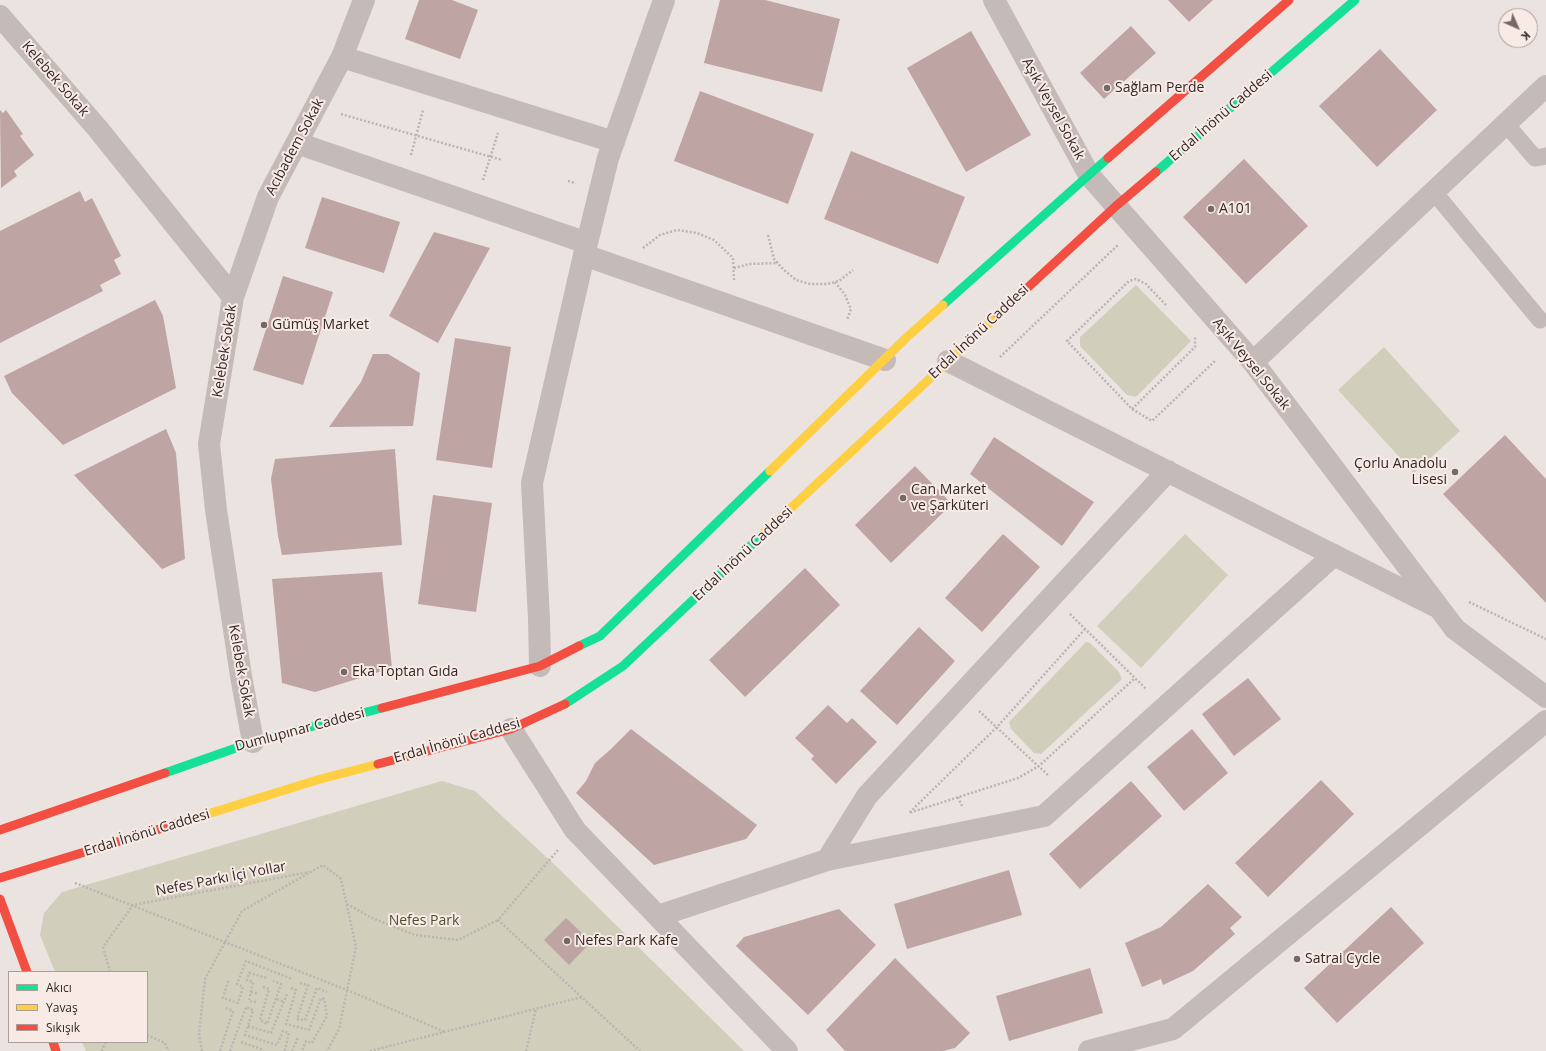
<!DOCTYPE html>
<html>
<head>
<meta charset="utf-8">
<style>
  body { margin:0 }
  #map { position:relative; width:1546px; height:1051px; overflow:hidden; background:#ebe3e0; font-family:"Open Sans",sans-serif }
  canvas { display:block }
  .legend { position:absolute; left:8px; top:971px; width:140px; height:72px; box-sizing:border-box; background:#f8ebe6; border:1px solid #aa9d9a; margin:0; padding:5px 7px; list-style:none; font-size:12px; color:#342827 }
  .legend li { display:flex; align-items:center; gap:8px; height:20px }
  .legend b { width:20px; border:1px solid #aa9d9a }
  .north { position:absolute; left:1498px; top:8px; width:40px; height:40px; box-sizing:border-box; background:#f8ebe6; border:1px solid #aa9d9a; border-radius:50%; rotate:135deg; font-size:11px; font-weight:700; line-height:16px; text-align:center; color:#342827 }
  .north::after { content:''; display:block; margin:auto; width:14px; height:18px; background:#746968; clip-path:polygon(50% 0,100% 100%,50% 72%,0 100%) }
</style>
</head>
<body>
<div id="map">
<canvas width="1546" height="1051"></canvas>
<ul class="legend">
<li><b style="height:5px;background:#16e098"></b>Akıcı</li>
<li><b style="height:5px;background:#ffcf43"></b>Yavaş</li>
<li><b style="height:5px;background:#f24e42"></b>Sıkışık</li>
</ul>
<div class="north">K</div>
</div>
<script>
const g = document.querySelector('canvas').getContext('2d');
g.lineJoin = 'round';
function fillPath(path, color) { g.fillStyle = color; g.fill(path, 'evenodd'); }
const toPath = rows => new Path2D(rows.map(r => 'M' + r).join(''));
function strokePath(path, color, width, dash) { g.strokeStyle = color; g.lineWidth = width; g.lineCap = dash ? 'butt' : 'round'; g.setLineDash(dash || []); g.stroke(path); }
function write(font, color, halo, rows, align = 'center') {
  g.font = font + ' "Open Sans",sans-serif'; g.lineWidth = 4; g.setLineDash([]); g.textBaseline = 'middle'; g.strokeStyle = halo; g.fillStyle = color; for (const [text, x, y, turn = 0] of rows) {
    g.save(); g.translate(x, y); g.rotate((+turn || 0) * Math.PI / 180); g.textAlign = isNaN(turn) ? turn : align; if (halo) g.strokeText(text, 0, 0); g.fillText(text, 0, 0); g.restore();
  }
}
const green = toPath([
  [1136,285,1191,341,1136,397,1127,395,1080,346,1080,337],
  [1384,347,1460,431,1414,473,1338,390],
  [1185,534,1228,575,1141,668,1097,626],
  [1086,642,1090,643,1119,672,1122,679,1041,754,1034,753,1011,729,1009,722],
  [442,781,475,791,556,866,744,1051,86,1051,82,1042,147,1042,147,972,55,972,40,935,44,913,62,892]
]);
const building = toPath([
  [419,0,452,0,478,10,460,59,405,39],
  [720,0,765,0,840,19,822,92,704,63],
  [1168,0,1213,0,1189,22],
  [1131,26,1156,53,1104,99,1080,73],
  [971,31,1031,135,966,172,907,68],
  [1380,49,1437,110,1377,167,1319,106],
  [700,91,814,134,788,204,674,161],
  [0,110,3,113,6,110,23,134,20,136,34,155,14,171,17,176,1,188],
  [851,151,965,197,938,264,824,219],
  [1244,159,1308,226,1246,284,1183,217],
  [80,191,85,202,92,198,121,256,114,260,121,274,100,285,103,291,0,343,0,231],
  [322,197,400,222,384,273,305,248],
  [434,232,490,248,438,343,389,316],
  [283,276,333,292,303,385,253,370],
  [155,300,163,316,176,388,63,445,12,393,4,376],
  [455,338,511,347,492,468,436,460],
  [373,354,388,354,420,373,413,426,329,427,361,382],
  [166,429,176,453,185,559,162,569,74,475],
  [1505,435,1546,479,1546,603,1443,494],
  [994,437,1094,502,1062,546,970,474],
  [395,449,402,545,282,555,278,536,271,479,275,459],
  [915,466,952,504,891,563,855,525],
  [433,495,492,503,476,612,418,604],
  [1003,534,1040,567,982,632,945,598],
  [805,568,840,605,745,697,709,660],
  [382,572,392,668,315,692,282,683,272,579],
  [919,627,955,661,897,725,860,691],
  [1248,678,1281,719,1234,756,1202,714],
  [828,705,847,723,852,718,877,742,836,784,811,759,814,756,795,738],
  [631,729,757,825,746,839,654,865,576,793,586,781,595,763,611,749],
  [1192,729,1228,773,1184,811,1147,767],
  [1321,780,1354,814,1268,897,1235,863],
  [1131,781,1162,816,1080,889,1049,854],
  [1009,870,1022,915,907,949,894,904],
  [1208,884,1242,917,1230,928,1235,934,1193,971,1163,985,1161,979,1142,987,1125,943,1161,927],
  [1391,907,1424,943,1337,1023,1304,988],
  [839,909,876,945,808,1015,736,946,744,937],
  [566,918,591,942,569,965,544,940],
  [895,958,970,1033,955,1048,943,1051,845,1051,826,1030],
  [1090,968,1103,1013,1009,1041,996,996]
]);
const path = toPath([
  [341,114,502,160],
  [411,155,423,110],
  [483,180,498,133],
  [568,181,576,183],
  [768,235,774,259,783,269,796,280,810,284,827,284,839,281,853,270],
  [643,248,660,235,677,230,697,233,714,240,733,258,734,280],
  [734,268,749,264,778,263],
  [835,282,845,295,851,309,847,320],
  [1166,305,1146,284,1136,279,1129,281,1067,341,1132,409,1152,421,1216,360],
  [1000,357,1118,245],
  [1132,409,1195,347,1195,336],
  [1469,602,1546,639],
  [1070,614,1146,689],
  [1085,629,997,727,909,813,1018,778,1039,766,1135,678],
  [979,711,1049,776],
  [958,797,962,806],
  [558,850,498,920,640,1051],
  [75,883,347,990,445,1032],
  [347,904,372,918,415,935,458,940,498,920],
  [110,972,103,947,133,905,309,872],
  [228,981,223,998,238,1003,243,987,237,984,246,961,292,979],
  [300,983,308,985,297,1019,305,1020,317,988,327,992],
  [263,987,269,989,260,1020,267,1024,281,984,273,981],
  [291,988,296,990,286,1024,309,1030,321,998,324,999,327,1016,312,1043,306,1041,302,1051],
  [251,992,259,994],
  [277,999,284,1002],
  [256,1002,249,1001,253,982,247,980,249,973,267,978],
  [248,1026,271,1033,287,994],
  [147,1035,165,1043,168,1051],
  [241,1042,264,1050],
  [102,1051,102,1049,106,1042],
  [202,1051,199,1035,205,979,242,911,323,865,341,879,356,947,339,1029,327,1051],
  [220,1051,233,1011,226,1008],
  [230,1051,246,1007,253,1010,245,1035,277,1045,283,1031,289,1033,285,1050,288,1051],
  [292,1051,298,1037],
  [370,1051,582,997],
  [526,1051,536,1009]
]);
const lane = toPath([
  [1506,124,1535,158,1546,156],
  [1434,192,1540,320]
]);
const street = toPath([
  [994,0,1089,175,1253,362,1455,629,1546,697],
  [0,16,98,129,233,297,209,444,216,510,241,676,253,742],
  [342,57,614,142],
  [297,143,587,243],
  [584,255,885,360],
  [233,297,268,197,342,57,364,0],
  [948,361,1435,606],
  [1253,362,1546,86],
  [540,666,539,619,532,483,584,255,608,158,664,0],
  [511,729,575,830,787,1051],
  [827,860,867,796,1168,471],
  [658,916,827,860,1044,816,1334,555],
  [1089,1051,1173,1029,1546,721]
]);
const fast = toPath([
  [1156,172,1355,0],
  [943,305,1108,158],
  [579,646,600,636,770,471],
  [565,704,623,666,763,534],
  [165,773,253,742,382,708]
]);
const slow = toPath([
  [770,471,906,338,943,305],
  [763,534,998,315],
  [179,823,317,780,378,764]
]);
const jam = toPath([
  [1108,158,1289,0],
  [998,315,1116,206,1156,172],
  [382,708,540,666,579,646],
  [378,764,511,729,565,704],
  [0,830,165,773],
  [0,878,179,823],
  [0,899,27,972],
  [53,1042,56,1051]
]);
const markers = [
  [1107,88,4,"#746968"],
  [1211,209,4,"#746968"],
  [264,325,4,"#746968"],
  [1455,472,4,"#746968"],
  [903,498,4,"#746968"],
  [344,672,4,"#746968"],
  [567,941,4,"#746968"],
  [1297,959,4,"#746968"]
];
const streetNames = [
  ["Kelebek Sokak",55,79,49],
  ["Aşık Veysel Sokak",1053,109,61],
  ["Erdal İnönü Caddesi",1221,116,-41],
  ["Acıbadem Sokak",295,147,-62],
  ["Erdal İnönü Caddesi",979,332,-43],
  ["Kelebek Sokak",225,351,-81],
  ["Aşık Veysel Sokak",1251,364,51],
  ["Erdal İnönü Caddesi",743,554,-43],
  ["Kelebek Sokak",241,671,80],
  ["Dumlupınar Caddesi",300,730,-15],
  ["Erdal İnönü Caddesi",457,741,-16],
  ["Erdal İnönü Caddesi",147,833,-17],
  ["Nefes Parkı İçi Yollar",221,879,-11]
];
const poiNames = [
  ["Sağlam Perde",1115,88],
  ["A101",1219,209],
  ["Gümüş Market",272,325],
  ["Çorlu Anadolu",1447,464,"right"],
  ["Lisesi",1447,480,"right"],
  ["Can Market",911,490],
  ["ve Şarküteri",911,506],
  ["Eka Toptan Gıda",352,672],
  ["Nefes Park Kafe",575,941],
  ["Satrai Cycle",1305,959]
];
const parkNames = [
  ["Nefes Park",424,921]
];
fillPath(green, '#d1cfbb');
fillPath(building, '#bea4a2');
strokePath(path, '#bdb4b1', 2.5, [2, 2]);
strokePath(lane, '#c4bbb8', 17);
strokePath(street, '#c4bbb8', 22);
strokePath(fast, '#16e098', 9);
strokePath(slow, '#ffcf43', 9);
strokePath(jam, '#f24e42', 9);
for (const [x, y, r, color] of markers) { const dot = new Path2D(); dot.arc(x, y, r, 0, 2 * Math.PI); g.fillStyle = color; g.fill(dot); strokePath(dot, '#f8ebe6', 1.5); }
write('14px', '#342827', '#f8ebe6', streetNames);
write('14px', '#342827', '#f8ebe6', poiNames, 'left');
write('14px', '#4c502d', '#f8ebe6', parkNames);
</script>
</body>
</html>
